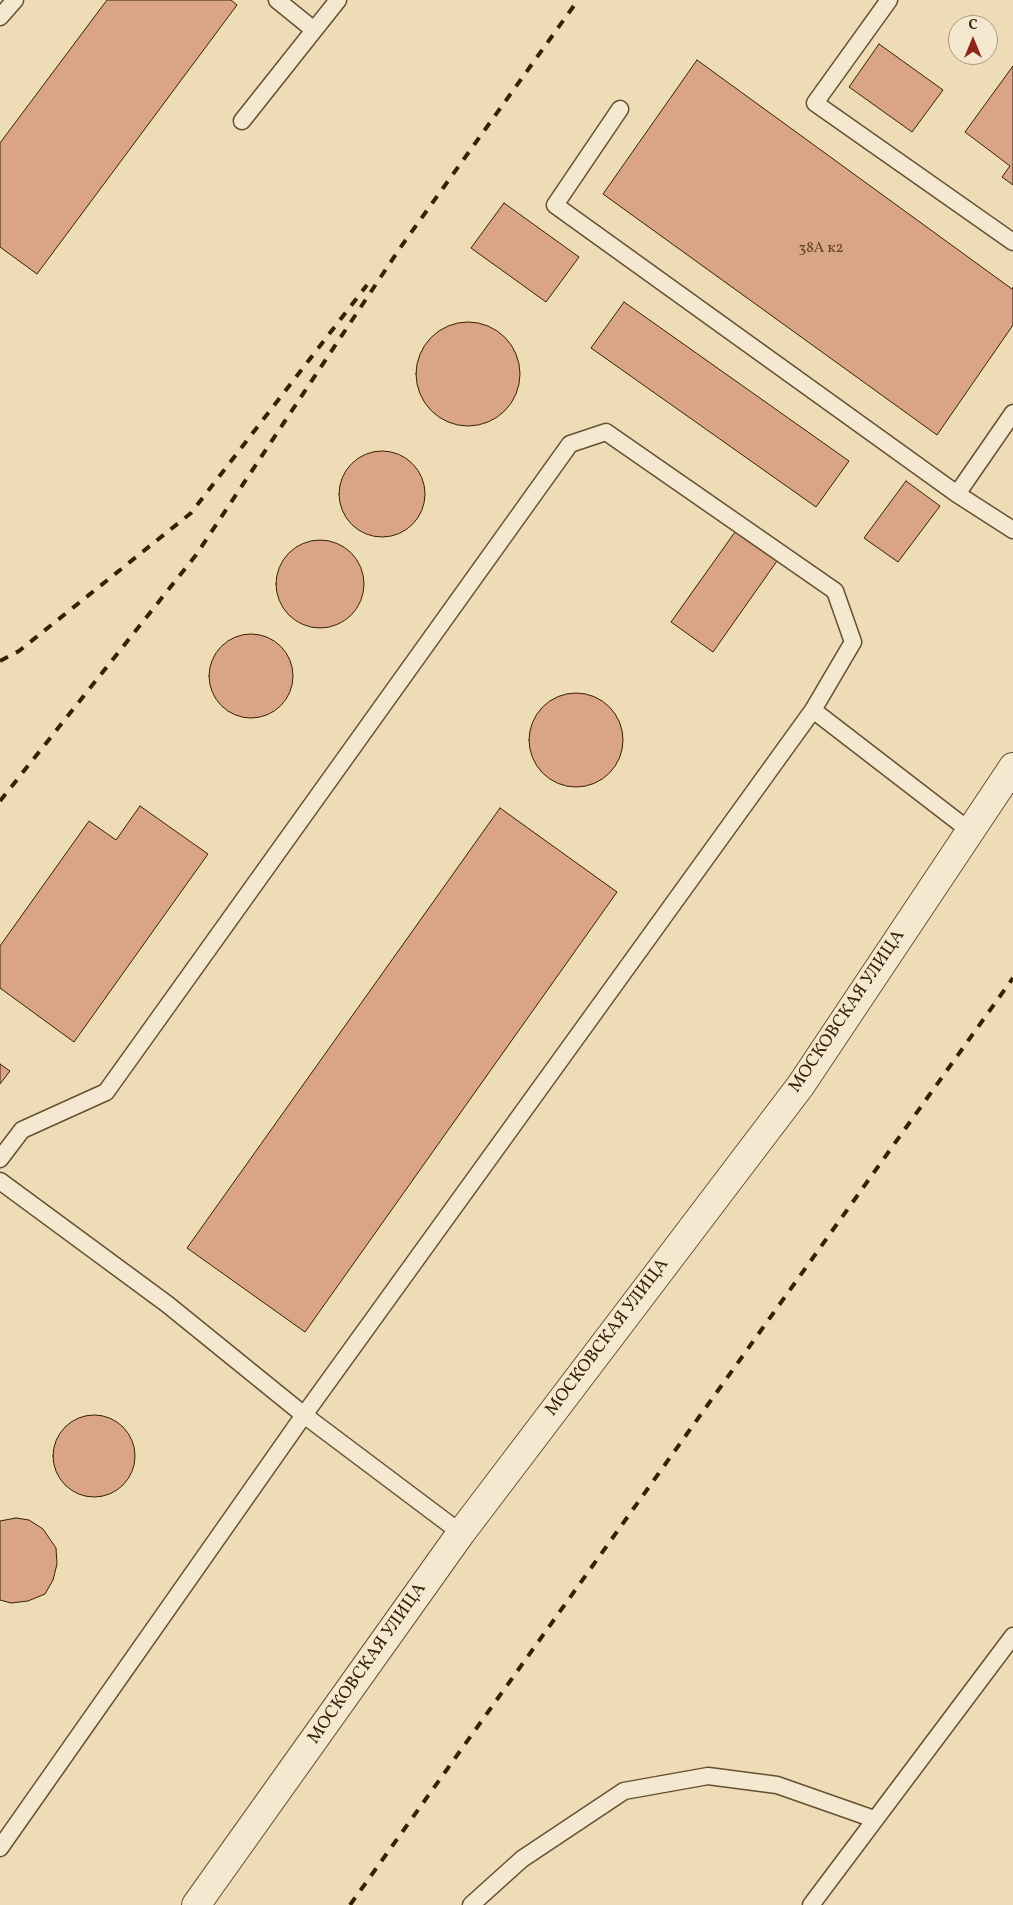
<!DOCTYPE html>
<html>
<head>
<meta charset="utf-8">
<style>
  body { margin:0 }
  #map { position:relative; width:1013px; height:1905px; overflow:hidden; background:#eedcb7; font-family:Vollkorn,serif }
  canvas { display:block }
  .north { position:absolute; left:948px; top:15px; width:50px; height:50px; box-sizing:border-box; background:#f4e8d0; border:1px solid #a8987e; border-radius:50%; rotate:0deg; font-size:14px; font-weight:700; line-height:20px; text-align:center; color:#372004 }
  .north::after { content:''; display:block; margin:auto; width:18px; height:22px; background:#8f2418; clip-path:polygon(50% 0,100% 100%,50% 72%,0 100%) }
</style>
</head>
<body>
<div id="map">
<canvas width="1013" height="1905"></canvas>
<div class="north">С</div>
</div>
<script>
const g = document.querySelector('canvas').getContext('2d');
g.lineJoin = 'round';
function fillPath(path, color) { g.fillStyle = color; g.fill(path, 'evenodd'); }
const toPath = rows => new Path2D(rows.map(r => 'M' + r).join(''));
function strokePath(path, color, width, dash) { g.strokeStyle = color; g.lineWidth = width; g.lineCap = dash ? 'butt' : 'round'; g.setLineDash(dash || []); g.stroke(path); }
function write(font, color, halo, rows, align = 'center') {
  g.font = font + ' Vollkorn,serif'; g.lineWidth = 4; g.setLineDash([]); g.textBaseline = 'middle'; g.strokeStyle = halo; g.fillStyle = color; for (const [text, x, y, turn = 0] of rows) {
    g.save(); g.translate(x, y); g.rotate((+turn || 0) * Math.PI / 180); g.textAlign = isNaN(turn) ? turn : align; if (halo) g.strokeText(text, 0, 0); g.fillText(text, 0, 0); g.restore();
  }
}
const building = toPath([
  [107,0,231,0,237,5,37,274,0,247,0,143,107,0],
  [879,44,943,90,912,132,849,87,879,44],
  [697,60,1012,289,1013,287,1013,325,937,435,603,194,697,60],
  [1013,66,1013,185,1002,177,1010,166,965,132,1013,66],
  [504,203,579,257,546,302,471,248,504,203],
  [624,302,849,461,816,507,591,348,624,302],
  '416 374a52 52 0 1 1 104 0a52 52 0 1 1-104 0Z',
  '339 494a43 43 0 1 1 86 0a43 43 0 1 1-86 0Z',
  [906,481,940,506,898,562,864,538,906,481],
  [735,532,777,561,713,652,671,622,735,532],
  '276 584a44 44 0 1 1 88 0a44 44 0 1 1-88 0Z',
  '209 676a42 42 0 1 1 84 0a42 42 0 1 1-84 0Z',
  '529 740a47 47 0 1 1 94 0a47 47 0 1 1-94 0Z',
  [140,806,208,854,74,1042,0,988,0,946,89,821,116,840,140,806],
  [500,808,617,892,305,1332,187,1248,500,808],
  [0,1064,10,1071,0,1084,0,1064],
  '53 1456a41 41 0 1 1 82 0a41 41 0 1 1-82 0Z',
  [16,1518,29,1520,43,1529,56,1548,57,1564,53,1580,45,1594,28,1601,11,1603,0,1600,0,1521,16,1518]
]);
const service = toPath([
  [277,0,314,30],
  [889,0,815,103,1013,242],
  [0,17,15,0],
  [620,109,555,205,957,494,1013,530],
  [242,121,338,0],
  [957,494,1013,413],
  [813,710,970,831],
  [0,1159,22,1130,106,1092,570,444,606,432,835,591,853,642,813,710,304,1415,0,1848],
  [0,1181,167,1304,304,1415,461,1533],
  [471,1905,522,1859,624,1791,708,1776,777,1785,874,1819],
  [811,1905,1013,1636]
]);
const minor = toPath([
  [196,1905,461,1533,801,1085,1013,767]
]);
const rail = toPath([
  [0,661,19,651,191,513,367,285],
  [0,801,196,555,400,248,578,0],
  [350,1905,1013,978]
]);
const numberNames = [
  ["38А к2",821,249]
];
const streetNames = [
  ["МОСКОВСКАЯ УЛИЦА",848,1012,-56],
  ["МОСКОВСКАЯ УЛИЦА",608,1338,-53],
  ["МОСКОВСКАЯ УЛИЦА",368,1664,-55]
];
fillPath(building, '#daa486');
strokePath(building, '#372004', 1);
strokePath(service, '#654f31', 19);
strokePath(minor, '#654f31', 30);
strokePath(service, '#f4e8d0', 16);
strokePath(minor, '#f4e8d0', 28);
strokePath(rail, '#372004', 4, [9, 9]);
write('15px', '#604124', null, numberNames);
write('18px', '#372004', '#f4e8d0', streetNames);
</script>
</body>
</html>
